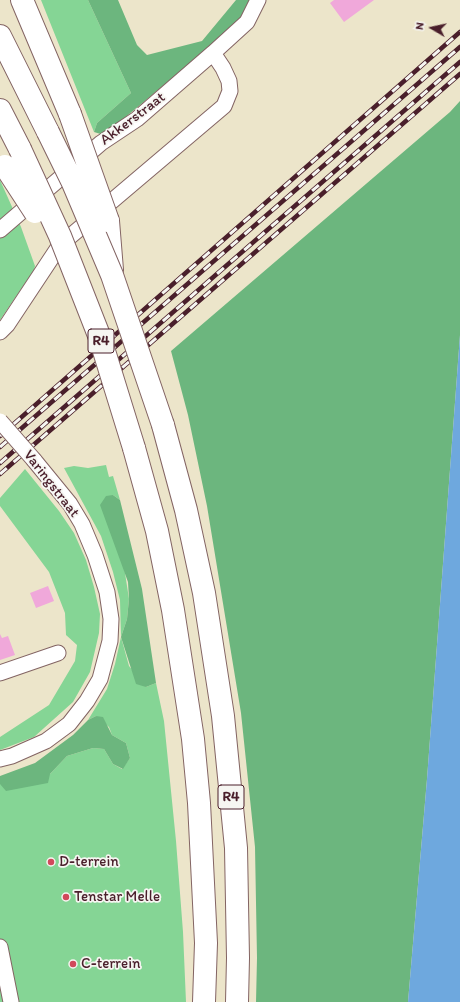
<!DOCTYPE html>
<html>
<head>
<meta charset="utf-8">
<style>
	body { margin:0 }
	#map { position:relative; width:460px; height:1002px; overflow:hidden; background:#ece5ca; font-family:Itim,sans-serif }
	canvas { display:block }
	.north { position:absolute; left:412px; top:8px; width:40px; height:40px; -webkit-text-stroke:3px #f6f6f2; paint-order:stroke; rotate:279deg; font-size:11px; font-weight:700; line-height:16px; text-align:center; color:#4a1f2b }
	.north::after { content:''; display:block; margin:auto; width:14px; height:18px; background:#4a1f2b; clip-path:polygon(50% 0,100% 100%,50% 72%,0 100%) }
</style>
</head>
<body>
<div id="map">
<canvas width="460" height="1002"></canvas>
<div class="north">N</div>
</div>
<script>
const c = document.querySelector('canvas').getContext('2d');
c.lineJoin = 'round';
function fill(path, color) {
  c.fillStyle = color;
  c.fill(path, 'evenodd');
}
function toPath(rows) {
  const path = new Path2D();
  for (const r of rows) {
    path.moveTo(r[0], r[1]);
    for (let i = 2; i < r.length; i += 2) path.lineTo(r[i], r[i + 1]);
  }
  return path;
}
function trace(path, color, width, dash) {
  c.strokeStyle = color;
  c.lineWidth = width;
  c.lineCap = dash ? 'butt' : 'round';
  c.setLineDash(dash || []);
  c.stroke(path);
}
function write(font, color, halo, rows, align = 'center') {
  c.font = font + ' Itim,sans-serif';
  c.lineWidth = 3.5;
  c.setLineDash([]);
  c.textBaseline = 'middle';
  c.strokeStyle = halo;
  c.fillStyle = color;
  for (const [text, x, y, turn = 0] of rows) {
    c.save();
    c.translate(x, y);
    c.rotate((+turn || 0) * Math.PI / 180);
    c.textAlign = isNaN(turn) ? turn : align;
    if (halo) c.strokeText(text, 0, 0);
    c.fillText(text, 0, 0);
    c.restore();
  }
}
fill(toPath([
	[41,0,88,0,131,93,97,123,94,132],
	[0,180,21,227,35,266,34,270,0,320],
	[106,465,109,477,113,476,120,500,113,495,129,599,127,619,121,637,129,666,146,687,156,683,164,721,176,841,183,932,186,1002,0,1002,0,776,0,784,50,774,67,756,93,748,104,749,113,764,122,769,130,758,126,743,112,735,109,727,96,716,88,720,107,689,115,664,121,637,120,600,113,572,101,536,64,468,74,466,88,468],
	[25,469,59,511,74,533,86,560,94,587,100,614,99,633,90,672,73,702,34,737,0,750,0,737,49,705,75,661,77,645,66,635,65,613,49,572,0,506,0,498]
]), '#85d595');
fill(toPath([
	[88,0,118,0,137,45,147,55,202,41,236,0,251,0,241,19,224,35,104,135,94,132,97,123,131,93],
	[460,101,460,335,427,779,408,1002,256,1002,257,958,255,847,241,713,207,506,188,415,171,351,450,112],
	[113,495,120,500,142,589,156,683,146,687,136,684,121,637,127,619,129,599,128,582,100,505,106,496],
	[96,716,103,717,112,735,126,743,130,758,123,769,113,764,104,749,93,748,67,756,50,774,48,783,6,791,0,784,0,776,35,763,73,735,88,720]
]), '#6cb67e');
fill(toPath([
	[460,335,460,1002,408,1002,427,779]
]), '#6ea8de');
fill(toPath([
	[334,0,374,0,344,22,330,3],
	[48,586,54,601,36,608,30,593],
	[0,634,2,638,8,636,15,655,0,660]
]), '#f0a8da');
const minor = toPath([
	[0,230,101,143,137,119,213,53,247,22,258,0],
	[0,332,7,325,60,245,224,106,230,91,229,81,223,68,213,53],
	[0,673,58,653],
	[0,759,12,756,46,741,69,724,87,701,100,679,110,641,111,619,107,592,95,555,82,524,70,504,34,460],
	[0,947,11,1002]
]);
const highway = toPath([
	[22,0,70,114],
	[0,36,48,132],
	[0,110,20,149],
	[108,221,112,270],
	[163,425,186,510,204,593,223,716,236,848,238,958,237,1002],
	[134,448,157,531,173,610,193,739,199,803,206,943,204,1002]
]);
trace(minor, '#836463', 17);
trace(highway, '#836463', 24);
trace(minor, '#fff', 15);
trace(highway, '#fff', 22);
const rail = toPath([
	[0,436,460,32],
	[0,447,460,47],
	[0,463,460,62],
	[0,474,460,74]
]);
trace(rail, '#4a1f2b', 4.5);
trace(rail, '#f6f6f2', 3, [9]);
const minorBridge = toPath([
	[0,421,34,460]
]);
const highwayBridge = toPath([
	[70,114,108,221],
	[48,132,73,183,112,275,163,425],
	[20,149,60,236,100,338,134,448],
	[5,166,35,212]
]);
trace(minorBridge, '#836463', 17, []);
trace(highwayBridge, '#836463', 24, []);
trace(minorBridge, '#fff', 15);
trace(highwayBridge, '#fff', 22);
for (const [x, y, r, color] of [
	[51,862,4,"#d1495b"],
	[66,897,4,"#d1495b"],
	[73,964,4,"#d1495b"]
]) {
  const dot = new Path2D();
  dot.arc(x, y, r, 0, 2 * Math.PI);
  c.fillStyle = color;
  c.fill(dot);
  trace(dot, '#f6f6f2', 1.5);
}
for (const [x, y, w] of [
	[101,341,26],
	[231,797,26]
]) {
  const box = new Path2D();
  box.roundRect(x - w / 2, y - 12, w, 24, 3);
  c.fillStyle = '#f6f6f2';
  c.fill(box);
  trace(box, '#4a1f2b', 1);
}
write('bold 14px', '#4a1f2b', null, [
	["R4",101,341],
	["R4",231,797]
]);
write('15px', '#4a1f2b', '#f6f6f2', [
	["Akkerstraat",133,119,-37],
	["Varingstraat",51,484,52]
]);
write('15px', '#4a1f2b', '#f6f6f2', [
	["D-terrein",59,862],
	["Tenstar Melle",74,897],
	["C-terrein",81,964]
], 'left');
</script>
</body>
</html>
